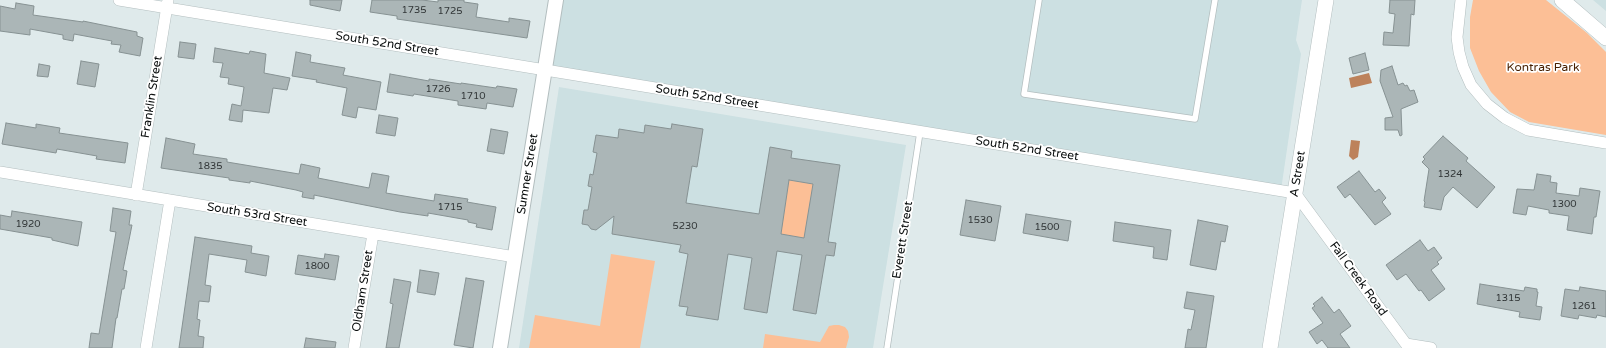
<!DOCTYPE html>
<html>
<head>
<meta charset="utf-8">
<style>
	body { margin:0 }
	canvas { display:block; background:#dfeaeb }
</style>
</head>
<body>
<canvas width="1606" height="348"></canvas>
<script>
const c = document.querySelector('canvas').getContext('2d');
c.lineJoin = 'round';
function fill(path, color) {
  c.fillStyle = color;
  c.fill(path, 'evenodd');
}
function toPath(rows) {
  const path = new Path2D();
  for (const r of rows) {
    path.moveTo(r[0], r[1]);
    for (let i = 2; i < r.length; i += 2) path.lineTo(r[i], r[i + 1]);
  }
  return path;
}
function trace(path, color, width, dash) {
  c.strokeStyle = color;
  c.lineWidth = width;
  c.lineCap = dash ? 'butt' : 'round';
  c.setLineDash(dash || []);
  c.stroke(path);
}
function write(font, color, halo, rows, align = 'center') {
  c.font = font + ' "Varela Round",sans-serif';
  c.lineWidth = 3.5;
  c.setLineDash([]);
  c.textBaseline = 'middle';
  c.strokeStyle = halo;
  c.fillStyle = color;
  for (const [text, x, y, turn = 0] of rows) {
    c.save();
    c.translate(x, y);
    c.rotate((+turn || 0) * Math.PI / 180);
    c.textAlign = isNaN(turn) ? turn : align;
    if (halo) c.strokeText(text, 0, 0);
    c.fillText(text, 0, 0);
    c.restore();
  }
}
fill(toPath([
	[556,0,1302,0,1296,40,1301,54,1281,190,545,70],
	[1593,0,1606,0,1606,11],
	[559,87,906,145,873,348,519,348]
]), '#cce0e2');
fill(toPath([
	[1473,0,1546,0,1587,33,1606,52,1606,135,1529,122,1510,112,1491,92,1479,71,1470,48,1470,17],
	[789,180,813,184,804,238,781,234],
	[611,254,655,261,640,348,529,348,535,315,600,326],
	[834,325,839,325,845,327,848,331,849,337,846,348,763,348,765,334,820,342,829,326]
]), '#fcbf96');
fill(toPath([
	[1369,73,1372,83,1351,88,1349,78],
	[1351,140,1360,141,1358,157,1353,160,1349,156]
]), '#bd825b');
const building = toPath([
	[310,0,342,0,340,11,310,5,310,0],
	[372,0,422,0,438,2,438,0,464,0,464,2,478,4,476,17,509,22,509,18,530,21,527,38,397,19,397,16,370,12,372,0],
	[1390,0,1415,0,1414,15,1411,14,1409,46,1383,45,1384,32,1393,33,1395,14,1389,13,1390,0],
	[16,3,34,6,33,15,83,22,83,21,137,32,137,36,143,38,140,56,119,52,121,45,111,44,112,41,74,34,73,41,63,39,63,35,30,29,30,35,0,31,0,6,15,9,16,3],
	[180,42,196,44,194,59,178,57,180,42],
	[215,48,249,54,250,51,266,54,264,73,290,78,287,90,273,88,269,113,243,110,242,122,229,120,232,104,241,106,244,87,228,84,229,78,220,77,223,63,213,62,215,48],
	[296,52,311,55,310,62,345,68,343,75,381,82,376,110,358,107,356,118,342,115,347,88,316,82,317,80,292,76,296,52],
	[1365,53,1369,70,1353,74,1349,58,1365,53],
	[81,61,99,64,95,87,77,84,81,61],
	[39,64,50,66,48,77,37,76,39,64],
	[1392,66,1398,85,1403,83,1405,86,1407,85,1410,91,1414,90,1418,102,1401,109,1402,135,1400,136,1398,130,1385,130,1385,118,1393,117,1380,81,1381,70,1392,66],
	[390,74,429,81,429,79,461,84,461,83,496,88,497,86,517,89,513,107,487,103,486,109,458,105,458,101,414,94,413,96,387,92,390,74],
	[379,115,398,118,395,136,376,133,379,115],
	[6,123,36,128,36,124,60,128,59,133,128,143,125,163,96,159,97,156,57,149,56,153,2,144,6,123],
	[672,124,703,129,697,167,692,166,686,203,759,214,770,147,792,151,791,158,840,165,828,242,836,243,834,256,826,255,816,314,793,310,802,255,777,251,767,313,744,309,752,258,728,254,718,320,686,315,688,307,679,306,688,254,679,252,681,245,612,234,614,216,596,230,591,229,588,225,582,224,584,210,588,210,592,187,588,186,590,174,593,175,597,153,593,152,596,135,618,138,619,129,644,133,645,125,671,129,672,124],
	[789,180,813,184,804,238,781,234,789,180],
	[491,129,508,132,504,154,487,151,491,129],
	[1443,136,1468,158,1466,161,1495,187,1477,208,1453,187,1444,197,1441,210,1424,207,1425,202,1424,201,1429,169,1422,162,1425,159,1423,157,1443,136],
	[166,138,195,144,193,154,227,159,227,162,299,174,301,164,320,168,318,178,369,188,372,173,389,176,386,193,434,201,435,194,468,199,467,202,496,207,492,230,476,227,477,224,468,222,468,220,428,213,428,216,400,212,314,195,314,199,302,197,303,192,296,190,250,181,250,183,229,180,229,178,161,168,166,138],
	[1359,171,1375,192,1379,189,1386,198,1382,202,1391,214,1375,225,1350,194,1345,198,1337,187,1359,171],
	[1537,174,1551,176,1550,182,1557,183,1556,193,1579,196,1580,188,1600,191,1596,217,1594,217,1592,234,1567,230,1569,216,1549,213,1549,210,1528,206,1526,215,1513,213,1517,189,1534,190,1537,174],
	[966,200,1001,206,995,241,960,235,966,200],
	[113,208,131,211,129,225,132,225,123,270,127,271,124,289,122,289,117,318,116,318,112,348,89,348,91,333,99,334,116,232,110,231,113,208],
	[12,211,82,222,78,246,52,240,52,238,0,229,0,215,11,217,12,211],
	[1026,214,1071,221,1068,241,1023,233,1026,214],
	[1198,220,1228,226,1225,242,1221,241,1216,270,1190,265,1198,220],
	[1115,222,1171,230,1167,260,1153,258,1154,247,1113,241,1115,222],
	[195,237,252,246,251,253,269,256,266,276,245,272,247,260,209,254,205,285,211,286,209,302,199,301,197,319,200,320,198,336,204,337,203,348,179,348,195,237],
	[1420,240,1428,251,1434,247,1442,258,1437,262,1439,264,1431,270,1445,289,1429,301,1421,290,1419,291,1406,274,1397,280,1386,265,1420,240],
	[325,254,339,256,335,280,295,274,298,255,324,259,325,254],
	[420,270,439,273,435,295,417,292,420,270],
	[466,278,484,281,473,348,454,345,466,278],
	[394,279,411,282,399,348,386,348,393,304,390,303,394,279],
	[1480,284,1524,291,1525,287,1537,289,1537,292,1538,292,1536,306,1542,307,1540,320,1519,317,1520,312,1477,304,1480,284],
	[1580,287,1606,291,1606,317,1597,315,1596,318,1579,315,1578,319,1561,316,1565,289,1579,291,1580,287],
	[1187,292,1214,296,1206,348,1185,348,1188,329,1191,330,1195,310,1184,308,1187,292],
	[1322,297,1334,313,1339,309,1351,326,1340,334,1350,348,1328,348,1322,340,1317,344,1309,332,1323,323,1312,308,1315,306,1313,304,1322,297],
	[306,338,336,342,335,348,304,348,306,338]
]);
fill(building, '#abb6b7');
trace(building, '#879293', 1);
const service = toPath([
	[1039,0,1024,94,1195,119,1215,0],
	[887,348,920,132]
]);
const minor = toPath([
	[119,0,1295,193,1406,344,1431,348],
	[1461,0,1457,37,1459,52,1463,67,1471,85,1487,104,1505,118,1528,130,1606,143],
	[0,172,515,257],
	[136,195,168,0],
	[146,348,170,200],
	[354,348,373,234]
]);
const tertiary = toPath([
	[500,348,556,0]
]);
const secondary = toPath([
	[1562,0,1606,38],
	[1270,348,1326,0]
]);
trace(service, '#b3bebf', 7);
trace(minor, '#b3bebf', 12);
trace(tertiary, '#b3bebf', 16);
trace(secondary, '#b3bebf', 16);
trace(service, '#fff', 5.5);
trace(minor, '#fff', 11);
trace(tertiary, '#fff', 14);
trace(secondary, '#fff', 15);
write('10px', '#323738', null, [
	["1735",414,10],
	["1725",450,11],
	["1726",438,89],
	["1710",473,96],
	["1835",210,166],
	["1324",1450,174],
	["1300",1564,204],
	["1715",450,207],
	["1530",980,220],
	["1920",28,224],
	["5230",685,226],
	["1500",1047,227],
	["1800",317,266],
	["1315",1508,298],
	["1261",1584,306]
]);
write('12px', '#090d0d', '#fff', [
	["South 52nd Street",387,44,9],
	["Franklin Street",152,97,-81],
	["South 52nd Street",707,97,9],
	["South 52nd Street",1027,149,9],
	["Sumner Street",528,174,-81],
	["A Street",1298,174,-81],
	["South 53rd Street",257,215,9],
	["Everett Street",903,240,-81],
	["Fall Creek Road",1358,279,54],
	["Oldham Street",363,291,-81]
]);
write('12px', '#461f00', '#fff', [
	["Kontras Park",1543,68]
]);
</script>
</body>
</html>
